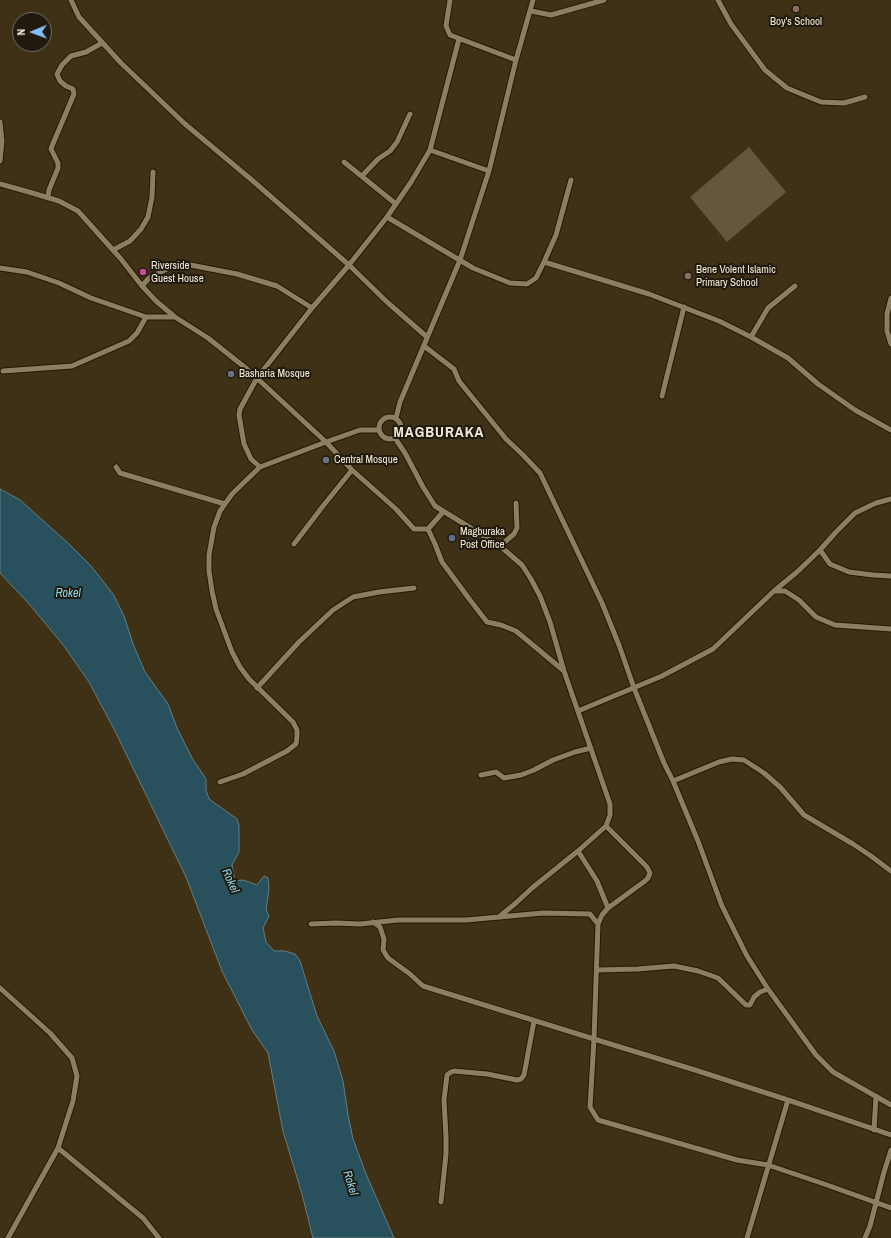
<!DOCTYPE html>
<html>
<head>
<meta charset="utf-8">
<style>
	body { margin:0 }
	#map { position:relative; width:891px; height:1238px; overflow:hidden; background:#3e3116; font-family:"Archivo Narrow",sans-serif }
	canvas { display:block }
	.north { position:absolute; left:12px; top:12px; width:40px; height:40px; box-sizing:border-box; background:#201a0e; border:1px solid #746d5f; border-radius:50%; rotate:269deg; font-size:11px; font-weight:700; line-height:16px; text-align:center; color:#f1e9d9 }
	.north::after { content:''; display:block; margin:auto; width:14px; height:18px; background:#85bbfb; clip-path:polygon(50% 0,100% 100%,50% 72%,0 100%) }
</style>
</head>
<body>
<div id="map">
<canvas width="891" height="1238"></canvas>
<div class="north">N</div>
</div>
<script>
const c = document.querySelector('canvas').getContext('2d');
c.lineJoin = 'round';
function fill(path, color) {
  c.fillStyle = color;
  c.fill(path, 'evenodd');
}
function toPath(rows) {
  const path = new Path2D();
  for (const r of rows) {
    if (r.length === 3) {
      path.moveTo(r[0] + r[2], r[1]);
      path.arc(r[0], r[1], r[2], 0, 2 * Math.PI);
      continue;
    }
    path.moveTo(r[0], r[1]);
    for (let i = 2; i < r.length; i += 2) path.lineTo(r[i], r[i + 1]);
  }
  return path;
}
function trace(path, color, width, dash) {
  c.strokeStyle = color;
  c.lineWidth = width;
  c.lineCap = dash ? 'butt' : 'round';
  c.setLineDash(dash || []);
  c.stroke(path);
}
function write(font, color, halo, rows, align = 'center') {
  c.font = font + ' "Archivo Narrow",sans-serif';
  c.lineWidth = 4;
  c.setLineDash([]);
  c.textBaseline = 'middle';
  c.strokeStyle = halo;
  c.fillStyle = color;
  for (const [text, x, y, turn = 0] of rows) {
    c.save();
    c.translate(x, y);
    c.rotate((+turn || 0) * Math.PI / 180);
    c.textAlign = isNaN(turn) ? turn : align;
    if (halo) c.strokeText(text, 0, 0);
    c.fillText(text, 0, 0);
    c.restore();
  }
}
fill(toPath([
	[749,147,786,192,727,242,690,197]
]), '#63573d');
const water = toPath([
	[0,489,20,500,69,544,91,566,113,594,124,616,133,644,145,672,168,704,177,728,192,758,206,779,206,790,209,799,237,819,239,826,239,852,232,865,235,881,243,880,257,885,264,876,268,878,269,889,266,909,269,916,263,928,266,942,274,951,285,951,295,954,300,961,317,1016,334,1051,343,1081,348,1115,353,1139,366,1174,394,1238,313,1238,302,1194,283,1131,268,1053,252,1030,222,971,186,877,115,731,89,682,64,646,30,605,0,573,0,489]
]);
fill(water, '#28515d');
trace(water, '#647f82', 1);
const minor = toPath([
	[71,0,79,17,121,63,185,124,253,181,349,265,387,302,427,337],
	[450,0,446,26,450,35,516,60],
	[718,0,731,24,765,70,787,88,821,102,844,103,865,97],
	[531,11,551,15,604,0],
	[0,122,2,141,0,161],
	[430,150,489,171],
	[344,162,396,204],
	[362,176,378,159,390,151,397,142,410,114],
	[0,184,29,192,59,201,78,211,121,259,142,286,156,301,175,317,208,338,247,369,326,442,360,430,379,430],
	[48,197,49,190,58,168,58,163,51,149,52,146,74,94,73,89,66,86,60,81,57,74,62,65,71,56,86,52,102,43],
	[387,217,473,268,510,283,527,284,536,278,544,262,556,235,571,180],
	[113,250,130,241,141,229,148,217,152,197,153,172],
	[544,262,649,294,719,321,751,337,788,358,818,384,855,410,891,430],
	[0,268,27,272,59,283,91,298,146,317,175,317],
	[142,286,149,278,171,267,185,264,237,274,277,286,312,308],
	[891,298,887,314,887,331,891,344],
	[751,337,768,308,795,286],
	[424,346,454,369,459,381,506,439,522,454,540,473,602,603,619,645,634,688,664,763,673,781,698,841,722,906,747,956,768,989,816,1055,833,1072,891,1105],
	[3,371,72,366,129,341,137,333,146,317],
	[662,396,684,307],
	[390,428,11],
	[396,418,400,402,460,260,489,171,516,60,533,0],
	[395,438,405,453,423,487,435,506,500,546,522,565,531,579,540,596,550,622,564,671,610,804,610,815,606,826,578,851,597,881,608,908],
	[116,467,120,473,225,504],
	[260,467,251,459,244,444,239,415,240,409,257,378,312,308,349,265,387,217,411,182,430,150,459,39],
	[443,512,428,529,435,544,442,562,470,600,487,622,501,625,516,631,564,671],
	[294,544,323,506,352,470],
	[500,546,514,534,517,528,516,503],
	[820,550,830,564,849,572,873,575,891,576],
	[774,591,785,591,799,600,816,617,835,625,891,629],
	[257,688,299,642,333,610,353,597,379,592,414,588],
	[578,711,662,676,713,649,774,591,797,572,820,550,836,532,855,513,876,503,891,499],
	[481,775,496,772,504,778,521,775,534,770,553,760,575,752,591,748],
	[673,781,719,762,732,759,744,760,764,773,780,787,804,815,853,844,871,856,891,871],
	[220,782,243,774,287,751,296,744,297,737,297,730,293,722,249,679,240,667,232,652,216,609,212,591,209,571,209,555,214,527,220,511,232,494,260,467,326,442,352,470,396,509,414,529,428,529],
	[606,826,647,867,650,873,648,878,645,881,608,908,602,915,598,924,594,1039,695,1070,788,1100,891,1135],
	[499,917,517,902,532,888,578,851],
	[373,922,380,927,384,939,383,950,388,958,410,974,423,986,594,1039,590,1107,598,1120,737,1160,768,1165,827,1185,891,1208],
	[311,924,336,923,360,924,398,920,466,920,543,913,590,914,598,924],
	[597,970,638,969,674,966,698,971,718,978,746,1005,750,1005,754,997,760,992,768,989],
	[0,988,50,1033,72,1058,77,1076,73,1101,58,1148,8,1238],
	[874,1130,876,1096],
	[58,1148,143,1218,159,1238],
	[441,1202,446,1154,446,1137,444,1100,447,1075,451,1072,454,1071,487,1074,517,1080,521,1079,524,1075,534,1021],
	[747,1238,788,1100],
	[865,1238,870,1226,884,1172,891,1150]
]);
trace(minor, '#251900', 7);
trace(minor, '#8c7e60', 5);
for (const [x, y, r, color] of [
	[796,9,4,"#8d6e63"],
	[143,272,4,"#d1479c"],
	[688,276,4,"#8d6e63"],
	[231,374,4,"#6b7280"],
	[326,460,4,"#6b7280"],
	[452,538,4,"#5c6f8a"]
]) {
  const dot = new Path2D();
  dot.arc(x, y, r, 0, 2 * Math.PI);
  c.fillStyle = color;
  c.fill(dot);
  trace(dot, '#201a0e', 1.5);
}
write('11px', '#f1e9d9', '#201a0e', [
	["Boy's School",796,22,"center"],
	["Riverside",151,266],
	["Guest House",151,279],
	["Bene Volent Islamic",696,270],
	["Primary School",696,283],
	["Basharia Mosque",239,374],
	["Central Mosque",334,460],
	["Magburaka",460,532],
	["Post Office",460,545]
], 'left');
write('italic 12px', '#8ad4eb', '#201a0e', [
	["Rokel",68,594],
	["Rokel",230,881,66],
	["Rokel",350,1183,73]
]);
c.letterSpacing = '1px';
write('bold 15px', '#f1e9d9', '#201a0e', [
	["MAGBURAKA",439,433]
]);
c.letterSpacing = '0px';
</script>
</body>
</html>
